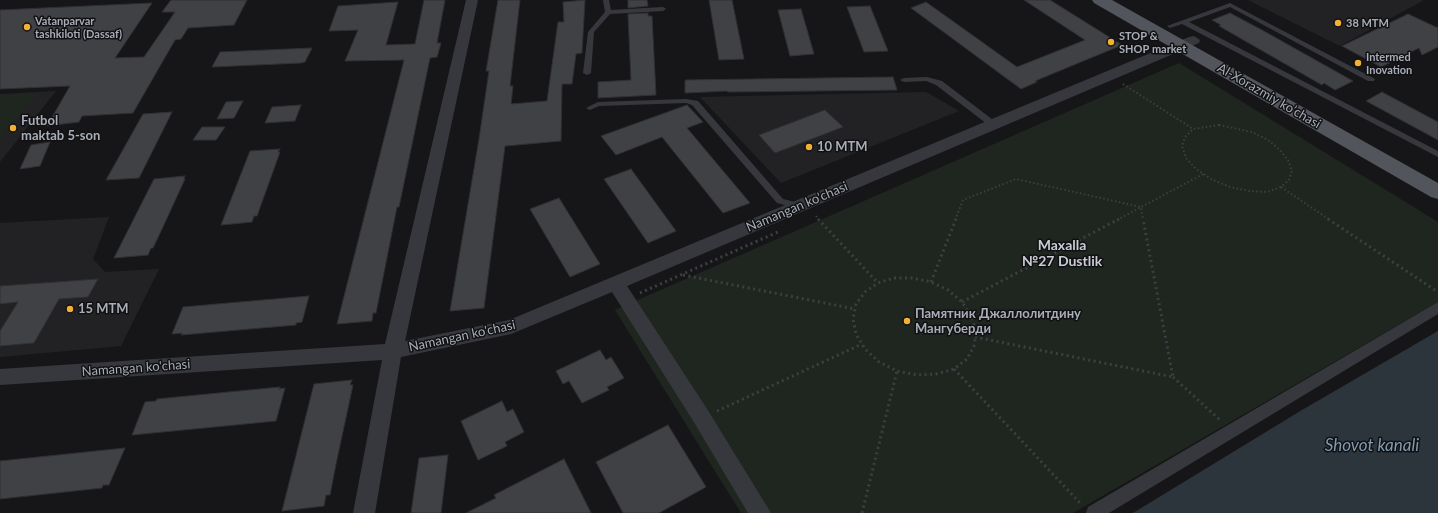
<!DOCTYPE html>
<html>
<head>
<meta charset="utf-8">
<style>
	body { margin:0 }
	canvas { display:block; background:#161618 }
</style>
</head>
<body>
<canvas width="1438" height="513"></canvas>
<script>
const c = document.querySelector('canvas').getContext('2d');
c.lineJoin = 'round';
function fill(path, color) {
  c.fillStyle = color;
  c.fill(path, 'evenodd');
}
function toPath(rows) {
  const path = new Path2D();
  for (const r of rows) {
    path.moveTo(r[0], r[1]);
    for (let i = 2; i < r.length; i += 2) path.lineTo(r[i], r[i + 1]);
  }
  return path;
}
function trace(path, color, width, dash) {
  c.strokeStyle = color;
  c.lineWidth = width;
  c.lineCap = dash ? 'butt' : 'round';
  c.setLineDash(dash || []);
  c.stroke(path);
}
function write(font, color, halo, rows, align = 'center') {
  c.font = font + ' Lato,sans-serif';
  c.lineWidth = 3;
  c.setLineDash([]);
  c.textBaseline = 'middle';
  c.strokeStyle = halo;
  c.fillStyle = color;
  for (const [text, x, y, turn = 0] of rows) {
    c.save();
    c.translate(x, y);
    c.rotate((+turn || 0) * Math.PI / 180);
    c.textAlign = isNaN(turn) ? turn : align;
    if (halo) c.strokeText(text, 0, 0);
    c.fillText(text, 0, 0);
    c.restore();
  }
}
fill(toPath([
	[1248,0,1424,0,1340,46],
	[56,91,0,162,0,94],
	[926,92,959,111,781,183,700,97],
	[109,217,93,259,105,272,159,269,121,346,0,357,0,223]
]), '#222225');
fill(toPath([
	[1179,63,1438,222,1438,302,1073,513,741,513,615,310],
	[38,93,0,139,0,95]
]), '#1e261f');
fill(toPath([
	[1438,331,1438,513,1133,513,1302,410]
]), '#2c353c');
const building = toPath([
	[171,0,247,0,234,25,188,28,181,39,175,40,133,113,82,116,79,122,47,126,70,86,0,89,0,10,152,3,115,58,144,57,175,12,162,12,171,0],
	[424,0,445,0,437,43,441,43,437,57,430,58,399,207,397,207,376,313,373,313,372,321,337,324,404,60,345,61,358,30,329,31,338,6,398,2,386,45,415,44,424,0],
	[498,0,520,0,510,86,513,86,511,104,547,101,558,22,564,22,563,2,585,0,582,53,576,54,572,84,562,84,561,141,505,146,484,308,450,311,479,139,489,71,486,71,498,0],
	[628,0,647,0,648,6,628,8,628,0],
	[709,0,732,0,744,59,719,60,709,0],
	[1024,0,1050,0,1122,45,1035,81,1037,82,1021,89,911,8,926,2,1017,67,1085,40,1024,0],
	[870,6,888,51,864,52,847,7,870,6],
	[801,9,814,54,790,56,778,10,801,9],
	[648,13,648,16,652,16,656,95,598,98,598,82,631,80,628,14,648,13],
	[1230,13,1262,30,1353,81,1335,90,1324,83,1322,85,1219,26,1221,25,1212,20,1230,13],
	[1408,14,1438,28,1438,47,1422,55,1419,48,1381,67,1342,46,1408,14],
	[312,48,305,62,301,63,212,67,220,52,312,48],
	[893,77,897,90,728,92,727,91,685,93,685,80,893,77],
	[1382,92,1438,122,1438,140,1366,101,1382,92],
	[243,101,234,118,217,119,226,102,243,101],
	[301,105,295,121,265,123,272,107,301,105],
	[687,105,703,122,687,128,750,203,723,213,662,137,616,155,601,136,687,105],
	[825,110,843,127,775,153,759,135,825,110],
	[172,112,139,178,106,180,143,114,172,112],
	[202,127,225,127,216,140,193,140,202,127],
	[50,142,40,166,20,169,31,145,50,142],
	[280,149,278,152,280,152,257,216,254,216,252,222,221,225,250,151,280,149],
	[631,169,676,231,648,243,604,179,631,169],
	[185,176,184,179,185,179,162,229,153,248,151,248,148,255,114,258,154,179,185,176],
	[559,198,600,264,570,277,530,209,559,198],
	[98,279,88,297,59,299,34,343,0,346,0,331,18,302,0,304,0,286,98,279],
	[309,296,302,322,296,323,296,325,181,335,182,333,172,334,183,307,309,296],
	[600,350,606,360,611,357,624,378,607,387,609,390,582,403,569,381,563,384,556,371,600,350],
	[352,380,350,385,353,385,336,464,330,495,326,495,324,506,282,511,314,384,352,380],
	[280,387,279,389,285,388,276,421,132,435,145,402,156,401,157,399,280,387],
	[502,401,507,412,513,409,524,432,505,442,507,446,478,460,461,421,502,401],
	[668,425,706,487,659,513,623,513,596,462,668,425],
	[125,448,109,485,103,485,102,488,0,499,0,461,125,448],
	[448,455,441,513,411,513,419,458,448,455],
	[564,459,591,513,466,513,496,498,494,495,564,459]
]);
fill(building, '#404145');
trace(building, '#303034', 1);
trace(toPath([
	[1123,84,1193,129],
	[1219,125,1252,132,1268,140,1280,150,1288,160,1292,171,1289,180,1281,187,1267,192,1249,191,1230,187,1211,179,1196,169,1186,158,1182,146,1185,137,1193,129,1219,125],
	[1281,187,1330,220],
	[816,216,819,220],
	[955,220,963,200,1016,179,1141,207,1143,220],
	[1117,220,1203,174]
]), '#3d3f44', 2, [1.5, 2.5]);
trace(toPath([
	[818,219,878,283],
	[1328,219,1438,292],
	[683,275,855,309],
	[894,278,912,278,931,282,948,290,962,302,971,316,976,331,974,346,967,359,954,369,936,374,917,375,897,371,879,362,865,349,856,334,853,319,856,304,865,292,878,283,894,278],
	[931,282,956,219],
	[640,293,780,231],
	[962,302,1119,219],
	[975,337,1173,377,1143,219],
	[954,369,1081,504],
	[1173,377,1221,421],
	[717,411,862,344],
	[862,513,897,371]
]), '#3d3f44', 3, [2, 3.5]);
fill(toPath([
	[603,0,609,0,611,10,663,7,666,9,663,11,610,14,594,32,591,73,587,75,583,73,588,32,605,12,603,0],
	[1230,3,1375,79,1374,81,1368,81,1230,7,1189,22,1438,151,1438,157,1182,24,1170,28,1167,26,1230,3],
	[927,77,942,81,997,123,998,125,997,127,991,127,936,85,926,81,904,82,900,80,904,78,927,77],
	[686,99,698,101,783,199,803,204,804,206,803,208,800,209,777,203,692,105,686,103,599,106,590,110,586,108,598,102,686,99]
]), '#37383d');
fill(toPath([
	[1438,302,1438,314,1109,513,1086,513,1088,507,1438,302]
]), '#37383d');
fill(toPath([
	[466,0,478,0,405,341,509,320,1189,37,1194,36,1200,40,1199,43,627,286,709,412,771,513,748,513,695,424,612,292,511,334,401,357,375,513,353,513,382,360,0,385,0,369,385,344,466,0]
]), '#37383d');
fill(toPath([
	[1092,0,1112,0,1438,183,1438,199,1431,197,1094,3,1092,0]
]), '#53555c');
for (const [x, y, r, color] of [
	[1338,23,4,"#f2b134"],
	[27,27,4,"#f2b134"],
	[1111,42,4,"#f2b134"],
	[1358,63,4,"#f2b134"],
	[13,128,4,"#f2b134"],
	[809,147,4,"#f2b134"],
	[70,309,4,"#f2b134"],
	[907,321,4,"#f2b134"]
]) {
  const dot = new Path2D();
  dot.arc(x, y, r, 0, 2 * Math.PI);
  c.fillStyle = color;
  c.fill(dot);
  trace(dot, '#111113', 1.5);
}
write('bold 11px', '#a8adb8', '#111113', [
	["Vatanparvar",35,21],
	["tashkiloti (Dassaf)",35,34],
	["38 MTM",1346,23],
	["STOP &",1119,36],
	["SHOP market",1119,49],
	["Intermed",1366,57],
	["Inovation",1366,70]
], 'left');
write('13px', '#a8adb8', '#111113', [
	["Al-Xorazmiy ko’chasi",1269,96,30],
	["Namangan ko'chasi",797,207,-23],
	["Namangan ko'chasi",462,336,-12],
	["Namangan ko'chasi",136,368,-4]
]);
write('bold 13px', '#a8adb8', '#111113', [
	["Futbol",21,121],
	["maktab 5-son",21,136],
	["10 MTM",817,147],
	["15 MTM",78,309],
	["Памятник Джаллолитдину",915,314],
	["Мангуберди",915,329]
], 'left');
write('bold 14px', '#c9ccd4', '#111113', [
	["Maxalla",1062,245],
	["№27 Dustlik",1062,261]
]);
write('italic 17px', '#7f9bb3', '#111113', [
	["Shovot kanali",1372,446]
]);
</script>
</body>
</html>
